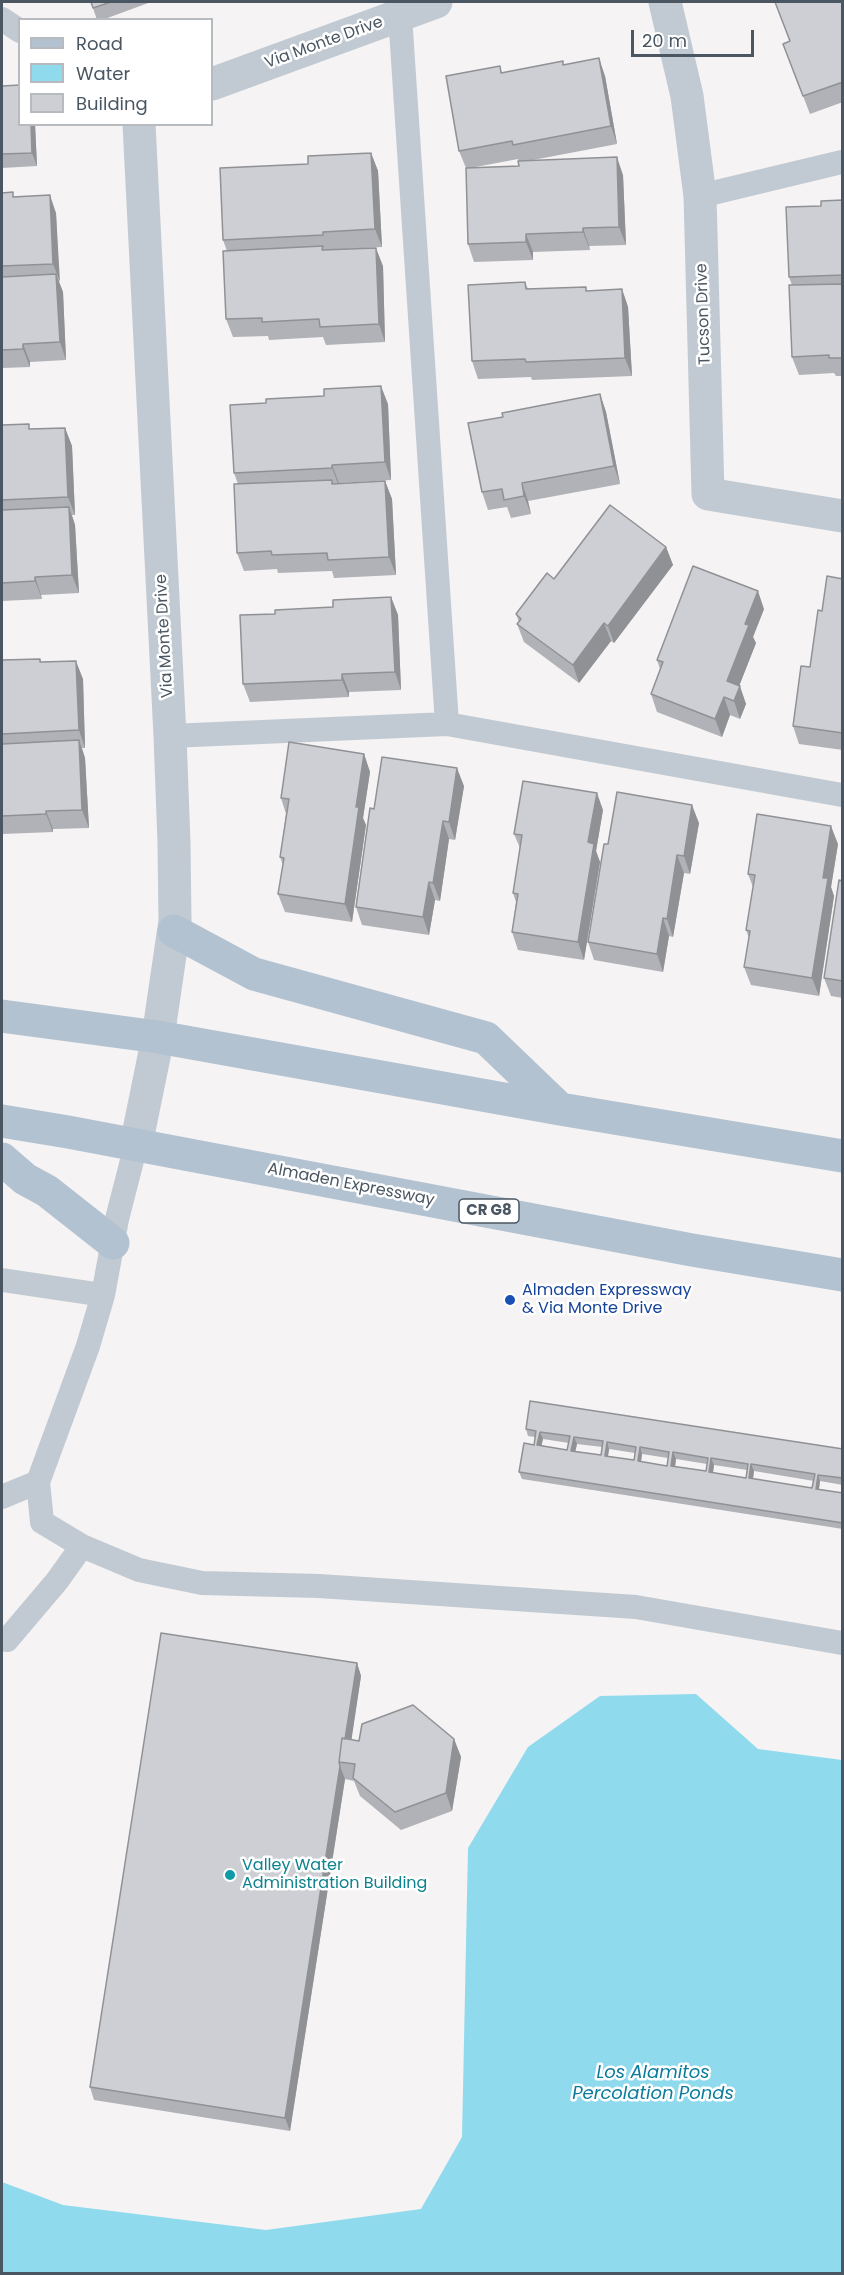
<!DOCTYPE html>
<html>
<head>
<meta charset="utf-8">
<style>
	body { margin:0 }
	#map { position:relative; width:844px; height:2275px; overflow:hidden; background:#f5f3f3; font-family:Poppins,sans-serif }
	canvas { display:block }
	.frame { position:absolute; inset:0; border:3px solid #4a5661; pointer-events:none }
	.legend { position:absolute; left:18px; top:18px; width:195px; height:108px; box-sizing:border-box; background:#fff; border:2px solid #b7bbc0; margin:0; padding:8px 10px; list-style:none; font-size:18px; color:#4a5661 }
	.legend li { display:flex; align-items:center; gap:12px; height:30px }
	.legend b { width:30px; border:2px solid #b7bbc0 }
	.scale { position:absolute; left:631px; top:30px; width:123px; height:27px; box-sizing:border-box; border:3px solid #4a5661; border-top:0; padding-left:8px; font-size:18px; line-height:21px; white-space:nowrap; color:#4a5661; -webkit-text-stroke:4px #fff; paint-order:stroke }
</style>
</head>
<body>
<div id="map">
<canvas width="844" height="2275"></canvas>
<div class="frame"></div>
<ul class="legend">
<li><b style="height:8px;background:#b3c2d1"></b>Road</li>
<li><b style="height:16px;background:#90daee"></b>Water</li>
<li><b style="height:16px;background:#cdcfd5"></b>Building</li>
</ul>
<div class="scale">20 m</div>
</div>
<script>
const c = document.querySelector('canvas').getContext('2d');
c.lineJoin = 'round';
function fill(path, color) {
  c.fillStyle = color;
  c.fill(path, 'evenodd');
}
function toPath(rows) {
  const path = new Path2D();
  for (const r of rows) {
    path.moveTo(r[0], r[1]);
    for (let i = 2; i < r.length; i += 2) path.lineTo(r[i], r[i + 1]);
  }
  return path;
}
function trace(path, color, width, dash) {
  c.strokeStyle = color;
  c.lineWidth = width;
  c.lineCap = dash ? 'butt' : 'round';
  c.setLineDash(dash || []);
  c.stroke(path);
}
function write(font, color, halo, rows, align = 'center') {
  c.font = font + ' Poppins,sans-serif';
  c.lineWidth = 5;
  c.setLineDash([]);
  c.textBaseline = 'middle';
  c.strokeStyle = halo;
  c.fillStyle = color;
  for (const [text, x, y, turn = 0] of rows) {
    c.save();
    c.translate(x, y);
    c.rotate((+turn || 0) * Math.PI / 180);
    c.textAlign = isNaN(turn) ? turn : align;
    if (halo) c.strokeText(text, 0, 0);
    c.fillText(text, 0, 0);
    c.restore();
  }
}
fill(toPath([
	[696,1694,758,1749,842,1760,842,2273,2,2273,2,2182,63,2205,266,2230,421,2209,462,2137,468,1848,528,1747,600,1696]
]), '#90daee');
trace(toPath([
	[400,15,447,724],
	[2,19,20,31],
	[700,196,842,162],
	[170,736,447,724,842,795],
	[136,1145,117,1219,103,1295,88,1346,38,1482,42,1522,82,1546,139,1570,202,1583,319,1586,636,1607,842,1643],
	[2,1280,103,1295],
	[2,1497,38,1482],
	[2,1639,7,1640,57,1581,82,1546]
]), '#c1cad2', 24);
trace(toPath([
	[665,2,687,96,700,196,708,494,842,516],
	[212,84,436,2],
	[136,1145,158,1037,175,921,174,843,170,736,139,124]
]), '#c1cad2', 33);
trace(toPath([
	[174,931,254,974,486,1038,560,1109],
	[2,1016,158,1037,560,1109,842,1156],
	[2,1121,68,1132,692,1250,842,1275],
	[2,1159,25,1179,47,1191,113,1243]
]), '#b3c2d1', 33);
fill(toPath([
	[91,2,151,2,102,20,97,20],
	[843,2,843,102,810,114,783,44,790,41],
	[564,65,605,76,617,144,533,160,623,175,626,245,589,246,590,250,533,252,533,260,474,262,468,244,466,168,459,151,500,66,502,73],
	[518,159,519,166,470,168],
	[2,86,20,124,35,124,37,166,2,168],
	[371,153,378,171,382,247,329,250,383,266,385,342,326,345,323,337,269,340,268,336,233,337,226,319,227,251,223,240,308,164],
	[2,193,15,197,56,213,59,282,63,292,66,360,30,362,30,367,2,368],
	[843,200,843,376,836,376,834,373,799,375,792,357,792,285,789,277,821,206],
	[525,282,528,289,587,291,622,289,628,307,632,376,532,380,531,377,478,379,472,361],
	[600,394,606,412,620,484,528,501,531,514,511,518,507,507,488,510,482,492,503,417],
	[388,404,391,480,339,483,339,484,385,481,392,499,396,575,334,578,332,571,278,573,277,569,244,571,237,553,238,484,234,473],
	[2,425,30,429,65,428,72,446,75,515,72,515,75,525,79,593,41,595,42,599,2,601],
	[666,547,673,565,614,643,611,641,579,683,524,642,517,624,519,622,516,614,554,579],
	[843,579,843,750,799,744,793,726,810,667,822,611],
	[391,597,398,615,401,690,349,692,349,697,250,702,243,684,275,614,333,607],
	[764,609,753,637,756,643,739,686,746,704,740,719,730,715,722,737,657,712,651,694,660,669,657,660],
	[40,659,41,662,83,679,85,748,82,748,85,758,89,828,53,829,53,832,2,834,2,660],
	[364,754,370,772,363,818,366,825,352,922,285,912,278,894,283,865,280,857,286,814,281,798],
	[464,786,455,840,449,839,440,901,435,900,429,935,362,925,356,907,374,809],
	[603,810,596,851,600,862,584,960,518,950,512,932,516,902,513,893,520,848,514,834],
	[699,823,690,874,684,873,673,937,669,936,663,972,594,960,588,942,608,844],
	[838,844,831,887,834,896,819,996,751,985,744,967,749,938,746,930,753,887,748,874],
	[843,878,843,998,831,996,824,978],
	[526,1429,843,1449,843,1485,820,1481,819,1489,843,1493,843,1529,522,1479,519,1472,534,1445,535,1437,528,1436],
	[543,1439,569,1443,567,1450,541,1446],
	[577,1444,602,1447,601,1455,575,1451],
	[609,1449,635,1453,634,1460,608,1456],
	[642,1454,668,1458,667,1466,641,1462],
	[676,1459,707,1464,706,1471,675,1467],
	[714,1465,747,1470,746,1478,713,1473],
	[754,1471,814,1481,812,1488,753,1479],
	[357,1663,361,1676,351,1740,359,1741,454,1739,461,1757,452,1811,401,1830,360,1796,354,1781,345,1779,290,2131,94,2100,90,2087]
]), '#b0b2b7');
fill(toPath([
	[599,58,605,76,617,144,611,126],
	[31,124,35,124,37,166,32,153],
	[371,153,378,171,382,247,375,229],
	[617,157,623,175,626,245,619,227],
	[50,195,56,213,60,282,53,264],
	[583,228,589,246,590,250,583,232],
	[526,234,533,252,533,260,526,242],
	[376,248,383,266,385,342,379,324],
	[56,274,63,292,66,360,60,342],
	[622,289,628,307,632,376,625,358],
	[23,344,30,362,30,367,23,349],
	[381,386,388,404,391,480,385,462],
	[600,394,606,412,620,484,614,466],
	[65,428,72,446,75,515,68,497],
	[332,465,339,483,339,486,332,468],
	[385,481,392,499,396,575,389,557],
	[522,483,528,501,531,514,524,496],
	[69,507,75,525,79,593,72,575],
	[666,547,673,565,614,643,608,626],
	[35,577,41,595,42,599,35,581],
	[758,591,764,609,753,637,756,643,734,699,727,681,745,624],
	[391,597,398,615,401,690,395,672],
	[604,623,611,641,579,683,573,665],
	[76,661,83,679,85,748,79,730],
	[342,674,349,692,349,697,342,680],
	[740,686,746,704,740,719,734,701],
	[724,697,730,715,722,737,715,719],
	[79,740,85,758,89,828,82,810],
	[364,754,370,772,363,818,366,825,352,922,345,904,356,807],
	[457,768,464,786,455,840,449,822],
	[597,793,603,810,596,851,600,862,584,960,578,942,588,842],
	[692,805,699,823,690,874,684,856],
	[46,811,53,829,53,832,46,814],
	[443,821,449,839,440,901,433,883],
	[831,826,838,844,831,887,834,896,819,996,812,978,823,878],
	[677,855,684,873,673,937,667,919],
	[429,882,435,900,429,935,423,917],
	[663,918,669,936,663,972,657,954],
	[540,1432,543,1439,540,1452,537,1445],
	[574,1437,577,1444,574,1458,571,1451],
	[607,1442,609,1449,607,1463,605,1456],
	[640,1447,642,1454,640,1468,638,1461],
	[673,1452,676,1459,674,1473,671,1466],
	[711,1458,714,1465,712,1479,709,1472],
	[751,1464,754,1471,752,1485,749,1478],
	[818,1475,820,1481,818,1495,816,1489],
	[357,1663,361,1676,348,1763,341,1762],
	[454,1739,461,1757,452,1811,446,1793],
	[340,1766,345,1779,290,2131,285,2118]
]), '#909195');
const building = toPath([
	[91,2,111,2,93,8,91,2],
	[775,2,843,2,843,82,803,96,783,44,790,41,775,2],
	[599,58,611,126,513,145,512,141,459,151,446,76,500,66,501,73,563,61,563,65,599,58],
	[20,85,20,124,31,124,32,153,2,154,2,86,20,85],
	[371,153,375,229,323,232,323,235,223,240,220,168,308,164,308,156,371,153],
	[617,157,619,227,583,228,583,232,526,234,526,242,468,244,466,168,519,166,518,161,617,157],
	[13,192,13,197,50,195,53,264,2,266,2,193,13,192],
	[843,200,843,275,789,277,786,207,821,206,821,201,843,200],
	[323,246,322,250,376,248,379,324,320,327,319,319,262,322,262,318,226,319,223,251,323,246],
	[56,274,60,342,23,344,23,349,2,350,2,277,56,274],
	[525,282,526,289,586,287,586,291,622,289,625,358,526,362,525,359,472,361,468,285,525,282],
	[843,284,843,358,829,358,829,355,792,357,789,285,843,284],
	[381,386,385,462,332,465,332,468,234,473,230,405,266,403,266,399,324,396,324,389,381,386],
	[600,394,614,466,522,483,524,496,504,500,502,489,482,492,468,423,503,417,502,413,600,394],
	[29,424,29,429,65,428,68,497,2,500,2,425,29,424],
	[332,480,332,484,385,481,389,557,328,560,327,553,272,555,271,551,237,553,234,484,332,480],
	[610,505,666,547,608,626,604,623,573,665,517,624,521,619,516,614,547,573,554,579,610,505],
	[69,507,72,575,35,577,35,581,2,583,2,510,69,507],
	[693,566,758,591,745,624,749,625,727,681,740,686,734,701,724,697,715,719,651,694,663,662,657,660,693,566],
	[827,576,843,579,843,733,793,726,801,666,810,667,818,610,822,611,827,576],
	[391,597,395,672,342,674,342,680,243,684,240,615,275,614,275,610,333,607,333,600,391,597],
	[40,659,40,662,76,661,79,730,2,734,2,660,40,659],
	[79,740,82,810,46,811,46,814,2,816,2,744,79,740],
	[289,742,364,754,356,807,359,807,345,904,278,894,284,858,280,857,289,799,281,798,289,742],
	[382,757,457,768,449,822,443,821,433,883,429,882,423,917,356,907,370,808,374,809,382,757],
	[523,781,597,793,588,842,594,844,578,942,512,932,518,894,513,893,522,835,514,834,523,781],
	[617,792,692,805,684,856,677,855,667,919,663,918,657,954,588,942,604,844,608,844,617,792],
	[757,814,831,826,823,878,828,878,812,978,744,967,750,931,746,930,755,875,748,874,757,814],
	[843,878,843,981,824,978,839,880,842,881,843,878],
	[530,1401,843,1449,843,1478,818,1475,816,1489,843,1493,843,1523,519,1472,524,1443,534,1445,536,1431,526,1429,530,1401],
	[540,1432,570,1436,567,1450,537,1445,540,1432],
	[574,1437,603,1441,601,1455,571,1451,574,1437],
	[607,1442,636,1447,634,1460,605,1456,607,1442],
	[640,1447,669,1452,667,1466,638,1461,640,1447],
	[673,1452,708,1458,706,1471,671,1466,673,1452],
	[711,1458,748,1464,746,1478,709,1472,711,1458],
	[751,1464,815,1474,812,1488,749,1478,751,1464],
	[161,1633,357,1663,345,1739,342,1738,339,1762,340,1766,285,2118,90,2087,161,1633],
	[413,1705,454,1739,446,1793,395,1812,353,1778,355,1764,339,1762,342,1738,359,1741,362,1724,413,1705]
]);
fill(building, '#cdcfd5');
trace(building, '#909195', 1.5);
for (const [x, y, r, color] of [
	[510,1300,6,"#1a4fb4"],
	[230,1875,6,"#0f9aa8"]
]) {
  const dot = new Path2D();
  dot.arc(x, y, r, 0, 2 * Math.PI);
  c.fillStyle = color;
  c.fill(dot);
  trace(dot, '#fff', 2);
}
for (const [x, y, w] of [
	[489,1211,60]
]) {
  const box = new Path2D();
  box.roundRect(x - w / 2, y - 12, w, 24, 4.5);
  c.fillStyle = '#fff';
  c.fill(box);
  trace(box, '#4a5661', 1.5);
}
write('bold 15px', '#4a5661', null, [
	["CR G8",489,1211]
]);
write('16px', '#4a5661', '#fff', [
	["Via Monte Drive",324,43,-20],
	["Tucson Drive",704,314,-92],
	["Via Monte Drive",165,636,-93],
	["Almaden Expressway",351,1185,11]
]);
write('16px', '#164399', '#fff', [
	["Almaden Expressway",522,1291],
	["& Via Monte Drive",522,1309]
], 'left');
write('16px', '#0d838f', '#fff', [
	["Valley Water",242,1866],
	["Administration Building",242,1884]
], 'left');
write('italic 18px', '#0c7c9b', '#fff', [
	["Los Alamitos",653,2073],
	["Percolation Ponds",653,2094]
]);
</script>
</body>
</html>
